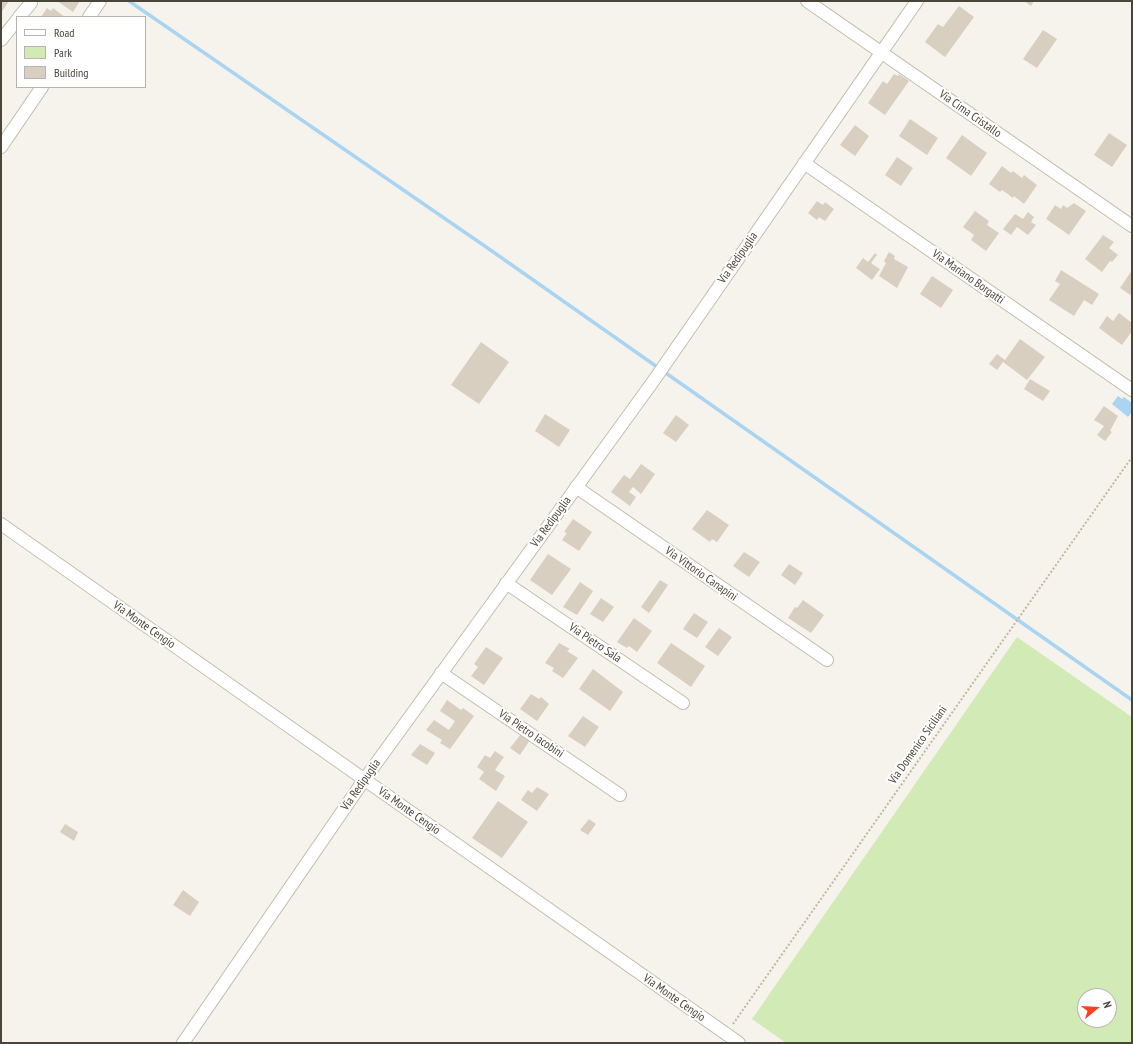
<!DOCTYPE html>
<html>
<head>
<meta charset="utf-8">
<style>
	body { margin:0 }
	#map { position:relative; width:1133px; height:1044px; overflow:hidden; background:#f6f3ec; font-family:"PT Sans Narrow",sans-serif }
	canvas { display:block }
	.frame { position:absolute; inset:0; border:2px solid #4b4439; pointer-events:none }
	.legend { position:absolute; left:16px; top:16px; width:130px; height:72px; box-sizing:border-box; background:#fff; border:1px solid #b7b4b0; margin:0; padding:5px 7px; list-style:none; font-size:12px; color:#4b4439 }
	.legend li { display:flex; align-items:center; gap:8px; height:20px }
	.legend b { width:20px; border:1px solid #b7b4b0 }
	.north { position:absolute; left:1077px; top:988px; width:40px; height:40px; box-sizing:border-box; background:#fff; border:1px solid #b7b4b0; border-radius:50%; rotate:72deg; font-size:11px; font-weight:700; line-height:16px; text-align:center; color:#4b4439 }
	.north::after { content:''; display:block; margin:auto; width:14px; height:18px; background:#fc3f1d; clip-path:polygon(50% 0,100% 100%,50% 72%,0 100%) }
</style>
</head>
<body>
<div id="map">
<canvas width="1133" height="1044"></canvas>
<div class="frame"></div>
<ul class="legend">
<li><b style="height:5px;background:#fff"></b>Road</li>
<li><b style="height:11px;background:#d2eab5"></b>Park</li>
<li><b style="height:11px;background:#d8cfc1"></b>Building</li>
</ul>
<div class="north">N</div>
</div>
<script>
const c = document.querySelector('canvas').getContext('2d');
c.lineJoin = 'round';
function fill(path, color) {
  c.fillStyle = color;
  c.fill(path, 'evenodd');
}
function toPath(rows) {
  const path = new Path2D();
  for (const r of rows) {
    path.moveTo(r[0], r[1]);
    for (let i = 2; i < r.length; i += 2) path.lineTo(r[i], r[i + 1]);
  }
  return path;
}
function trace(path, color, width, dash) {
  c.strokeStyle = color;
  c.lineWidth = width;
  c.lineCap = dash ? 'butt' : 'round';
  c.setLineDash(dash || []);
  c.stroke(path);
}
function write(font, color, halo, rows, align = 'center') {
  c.font = font + ' "PT Sans Narrow",sans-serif';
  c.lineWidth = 4;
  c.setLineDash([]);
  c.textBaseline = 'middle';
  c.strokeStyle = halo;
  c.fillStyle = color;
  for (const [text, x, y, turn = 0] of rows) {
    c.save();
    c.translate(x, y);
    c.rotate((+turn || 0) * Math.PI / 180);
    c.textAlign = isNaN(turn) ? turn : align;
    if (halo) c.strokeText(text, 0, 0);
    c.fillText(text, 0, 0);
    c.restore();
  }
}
fill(toPath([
	[1017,637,1132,717,1132,1043,786,1043,752,1019],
	[1085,996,1109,996,1109,1020,1085,1020]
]), '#d2eab5');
fill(toPath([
	[1118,396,1122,399,1124,397,1132,403,1132,412,1128,417,1112,404]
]), '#a9d4f2');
trace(toPath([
	[129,1,489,249,1132,700]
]), '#a9d4f2', 3.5);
fill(toPath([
	[1,1,9,1,1,13],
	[57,1,80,1,73,12],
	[1024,1,1034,1,1031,6],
	[959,6,974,17,945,57,925,42,938,24,943,27],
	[47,8,51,11,53,8,65,17,41,17],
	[1043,30,1057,39,1037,68,1023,59],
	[894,74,898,76,899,74,909,81,885,115,868,103,883,81,887,84],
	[910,119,938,138,927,155,899,136],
	[855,125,869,136,855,156,840,145],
	[1109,133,1127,145,1112,167,1094,155],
	[962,135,987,153,971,176,946,158],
	[897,157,913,168,901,186,885,175],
	[1002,166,1011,173,1013,171,1022,178,1024,175,1037,185,1024,204,1014,196,1013,198,1002,190,1000,192,989,184],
	[817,201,823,205,825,202,834,209,825,221,819,217,817,220,808,213],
	[1074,203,1086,211,1069,235,1046,219,1055,205,1061,209,1063,205,1067,208],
	[975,211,989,221,987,225,999,233,986,251,971,240,974,235,963,227],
	[1028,212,1034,217,1031,222,1036,225,1028,235,1017,227,1011,235,1003,229,1015,214,1023,219],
	[1103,235,1114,242,1109,248,1118,255,1112,262,1110,261,1102,272,1085,259],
	[889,252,895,256,894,259,908,267,897,288,879,276,886,263,884,261],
	[875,253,877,255,871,263,880,269,872,280,856,268,863,258,868,262],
	[1061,270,1099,294,1092,305,1084,300,1074,316,1049,300,1060,284,1055,281],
	[1132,270,1132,296,1120,288],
	[932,276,953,290,941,308,920,294],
	[1119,313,1132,323,1132,331,1122,345,1099,328,1107,316,1113,321],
	[1020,339,1045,357,1027,380,1003,362,997,370,989,364,997,354,1005,360],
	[481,342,509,362,479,404,451,385],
	[1030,379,1050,391,1043,401,1024,389],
	[1104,406,1118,416,1110,431,1112,432,1105,441,1097,435,1104,426,1094,420],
	[545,414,570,430,559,447,535,431],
	[676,415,689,425,676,442,663,433],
	[641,464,655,474,641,494,633,487,629,492,636,497,630,506,611,492,624,475,630,479],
	[707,510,729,525,717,542,712,539,710,542,692,529],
	[573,519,592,532,579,551,562,540,567,533,564,532],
	[744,552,760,562,749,577,733,566],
	[548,554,571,569,552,595,530,580],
	[789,564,803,573,795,585,781,575],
	[660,580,668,585,649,613,641,607],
	[580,582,593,591,577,615,563,607],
	[601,598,614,607,603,622,590,614],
	[803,600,824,615,811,633,788,618,795,607,797,608],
	[694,613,708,622,697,638,683,629],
	[634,618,652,631,637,652,629,646,627,648,617,642],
	[719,628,732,637,718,656,705,647],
	[559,643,570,649,567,651,578,658,563,678,552,671,554,668,545,663],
	[671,643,705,666,691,687,657,663],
	[486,647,503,658,484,685,471,676,478,667,474,664],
	[593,669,623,692,610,711,579,689],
	[531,694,539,699,541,697,549,704,537,721,520,709],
	[447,700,461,710,463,708,474,716,450,749,440,743,442,740,426,730,434,720,449,730,455,721,440,711],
	[583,716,599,727,585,747,568,736],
	[521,734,530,740,520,755,510,748],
	[420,744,435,753,427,765,411,755],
	[495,751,504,757,495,770,505,776,496,791,479,779,484,772,477,767,485,755,490,758],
	[537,787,549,794,537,811,521,800,528,790,532,793],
	[498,801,528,822,502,858,472,838],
	[589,819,596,824,588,835,580,830],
	[65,824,78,832,74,841,60,832],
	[183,890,199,902,190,916,173,905]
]), '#d8cfc1');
const minor = toPath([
	[807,1,1132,226],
	[19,17,31,3],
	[89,17,100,1],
	[1,40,17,20],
	[1,147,42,87],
	[804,163,1132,390],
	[576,487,827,660],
	[1,524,739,1043],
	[506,583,683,703],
	[441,673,620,795],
	[183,1043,364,780,652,383,917,1]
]);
trace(minor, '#c2bbae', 14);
trace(toPath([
	[733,1024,1132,457]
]), '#c4b79f', 2, [2, 2]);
trace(minor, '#fff', 12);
write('12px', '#4b4439', '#fff', [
	["Via Cima Cristallo",970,114,35],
	["Via Redipuglia",738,258,-55],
	["Via Mariano Borgatti",968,277,35],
	["Via Redipuglia",551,522,-54],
	["Via Vittorio Canapini",701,574,35],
	["Via Monte Cengio",144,625,35],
	["Via Pietro Sala",595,643,34],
	["Via Pietro Iacobini",531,734,34],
	["Via Domenico Siciliani",918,745,-55],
	["Via Redipuglia",361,785,-55],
	["Via Monte Cengio",409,811,35],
	["Via Monte Cengio",674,998,35]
]);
</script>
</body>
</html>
